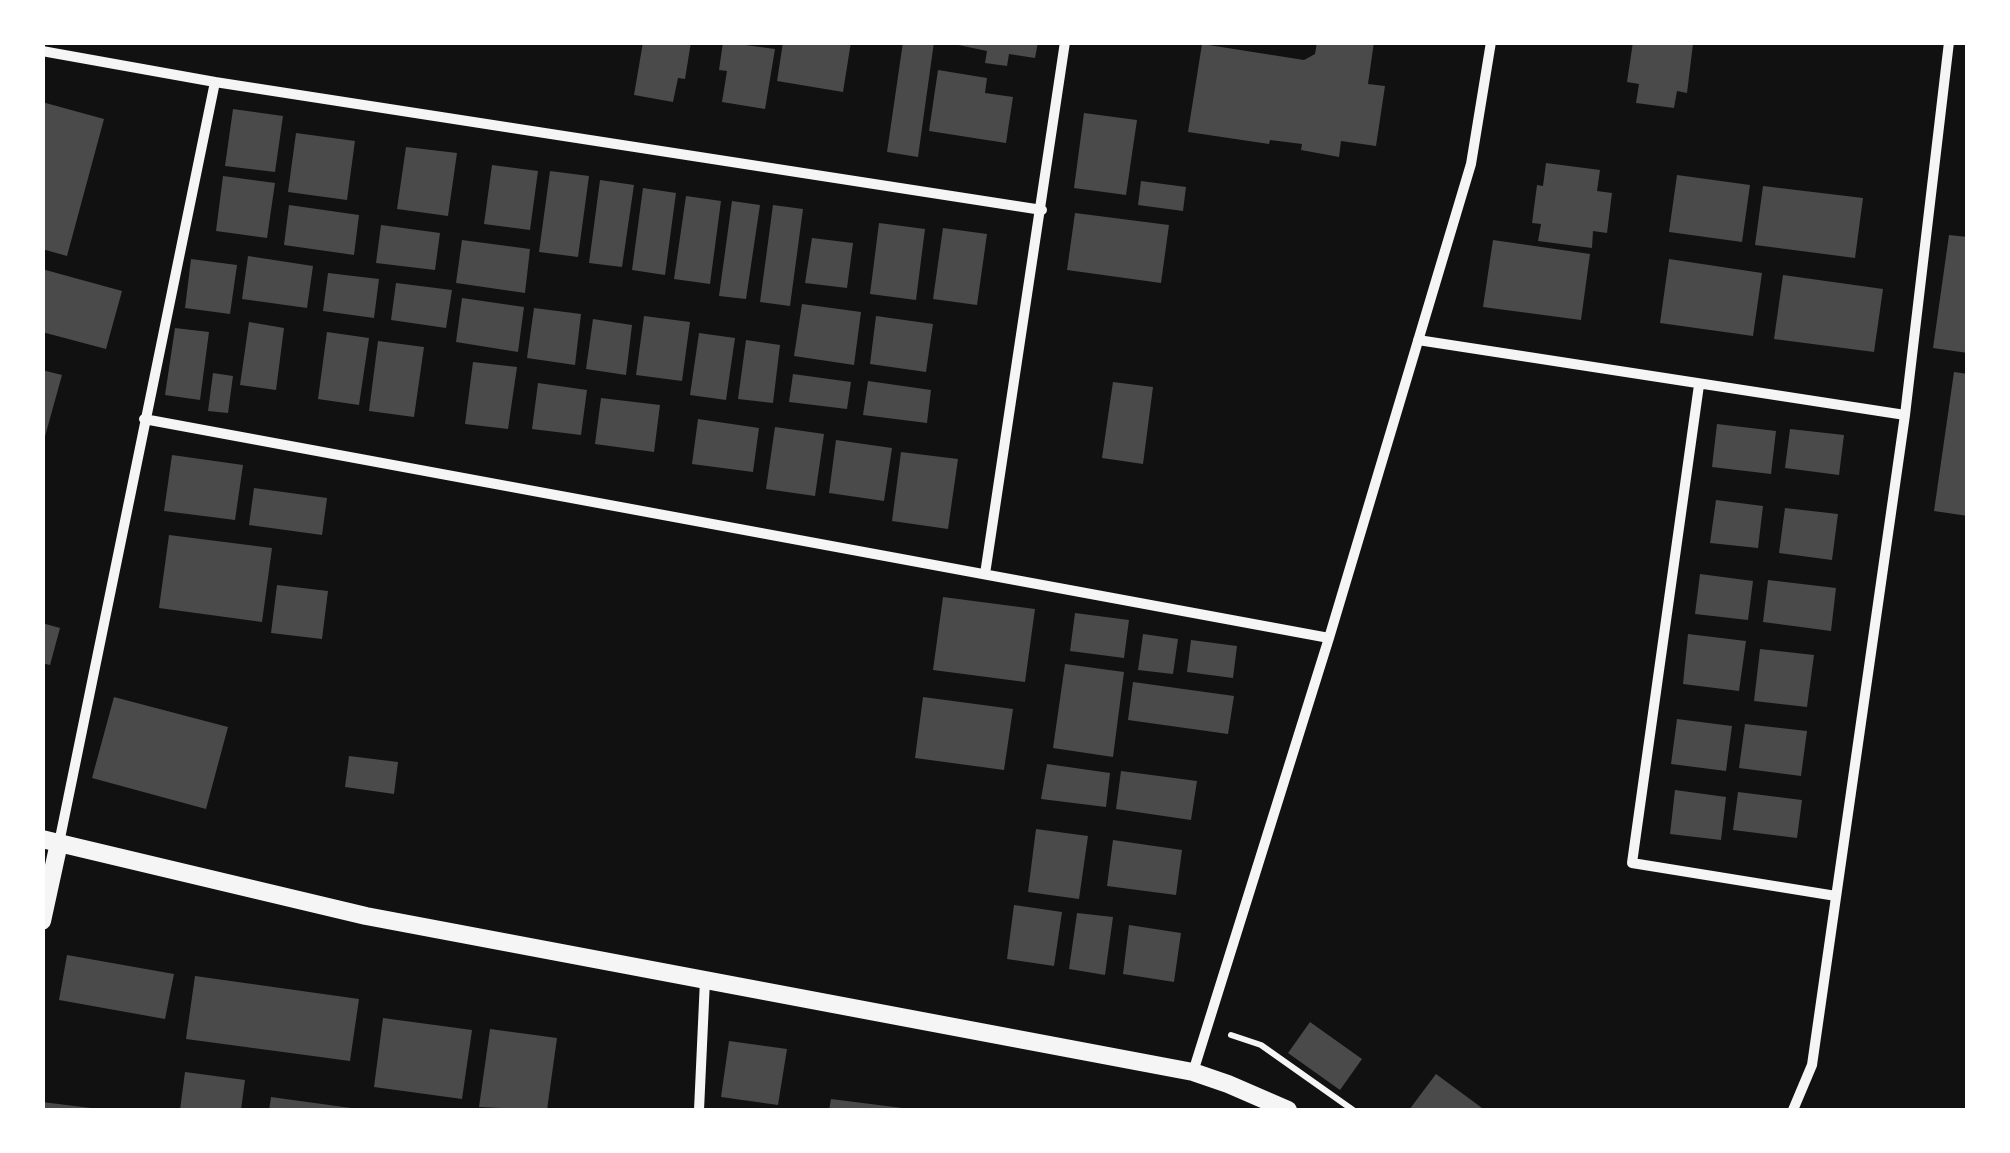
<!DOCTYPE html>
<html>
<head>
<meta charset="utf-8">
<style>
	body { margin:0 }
	#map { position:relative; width:2010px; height:1153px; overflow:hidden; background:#111; font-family:"Work Sans",sans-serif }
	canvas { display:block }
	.frame { position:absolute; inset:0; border:45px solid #fff; pointer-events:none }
</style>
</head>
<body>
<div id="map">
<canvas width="2010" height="1153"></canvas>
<div class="frame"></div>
</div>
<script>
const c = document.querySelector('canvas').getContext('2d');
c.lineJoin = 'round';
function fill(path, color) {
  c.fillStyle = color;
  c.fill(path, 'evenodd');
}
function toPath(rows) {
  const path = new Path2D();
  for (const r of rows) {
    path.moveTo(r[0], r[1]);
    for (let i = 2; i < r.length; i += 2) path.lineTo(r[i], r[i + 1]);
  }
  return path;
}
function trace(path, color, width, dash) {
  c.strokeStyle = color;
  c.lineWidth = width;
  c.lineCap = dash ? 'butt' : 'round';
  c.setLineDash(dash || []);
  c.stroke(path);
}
fill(toPath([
	[643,42,691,42,685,79,678,78,673,102,634,95],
	[723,42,775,49,765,109,722,102,727,71,719,70],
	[783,42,851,42,843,92,777,81],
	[903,42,934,42,918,157,887,152],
	[944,42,1038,42,1035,58,1009,54,1007,66,985,63,987,51],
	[1317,42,1374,42,1368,84,1385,86,1376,146,1341,141,1339,157,1301,150,1302,144,1270,140,1269,144,1188,132,1202,44,1304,60,1315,54],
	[1633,42,1693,44,1687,93,1677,91,1674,108,1636,103,1639,84,1627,82],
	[938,70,987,78,985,93,1013,97,1006,143,929,131],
	[42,102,104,119,67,256,42,249],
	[233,109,283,116,275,172,225,166],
	[1084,113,1137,120,1126,195,1074,188],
	[296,133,355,141,347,200,288,192],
	[406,147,457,153,448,216,397,209],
	[1546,163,1600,170,1597,191,1612,193,1607,233,1593,231,1592,248,1538,241,1541,224,1532,223,1537,185,1543,186],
	[492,165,538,171,530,230,484,224],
	[550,171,589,176,578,257,539,252],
	[1677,175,1750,185,1742,242,1669,232],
	[223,176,275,183,267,238,216,231],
	[600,180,634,185,622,267,589,263],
	[1141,181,1186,187,1183,211,1138,205],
	[1763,186,1863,198,1855,258,1755,245],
	[643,188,676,193,665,275,632,270],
	[686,196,721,201,710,284,674,279],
	[732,201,760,205,746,299,719,296],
	[289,205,359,215,354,255,284,245],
	[773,205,803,209,790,306,760,302],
	[1075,213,1169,225,1161,283,1067,270],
	[879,223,925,229,916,300,870,294],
	[381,225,440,233,435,270,376,263],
	[943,228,987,234,977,305,933,299],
	[1949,235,1968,237,1968,353,1933,348],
	[812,238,853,243,847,288,805,283],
	[462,240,530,249,525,293,456,283],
	[1493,240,1590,254,1581,320,1483,307],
	[248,256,313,266,307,308,242,299],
	[191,259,237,265,230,314,185,308],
	[1669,259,1762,273,1753,336,1660,323],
	[42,269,122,291,106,349,42,332],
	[328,273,379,279,374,318,323,311],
	[1783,275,1883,289,1874,352,1774,339],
	[396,283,452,290,446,328,391,320],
	[462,298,524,307,518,352,456,342],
	[802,304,861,312,854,365,794,356],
	[534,308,581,314,575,365,527,358],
	[644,316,690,322,682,381,636,375],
	[876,316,933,324,926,372,870,364],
	[593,319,632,325,626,375,586,369],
	[249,322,284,328,276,390,240,385],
	[175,328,209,332,200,400,165,395],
	[327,332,369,338,359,405,318,399],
	[699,333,735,338,726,400,690,395],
	[746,340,780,345,773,403,738,399],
	[378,341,424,347,414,417,369,411],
	[473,362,517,367,508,429,465,424],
	[42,370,62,375,44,440,42,440],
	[1954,372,1968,374,1968,516,1934,511],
	[213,373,233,376,228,413,208,411],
	[793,374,851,382,847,409,789,402],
	[868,381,931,390,927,423,863,415],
	[1113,382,1153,387,1143,464,1102,458],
	[538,383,587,390,581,435,532,429],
	[601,398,660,405,654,452,595,444],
	[698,419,759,428,753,472,692,464],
	[1717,424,1776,431,1771,474,1712,467],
	[775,427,824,434,815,496,766,489],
	[1790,429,1844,435,1839,475,1785,468],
	[836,440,892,448,884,501,829,493],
	[901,452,958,459,948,529,892,521],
	[172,455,243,465,235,520,164,511],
	[254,488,327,498,322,535,249,525],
	[1716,500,1763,506,1758,548,1710,543],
	[1785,508,1838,514,1832,560,1779,553],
	[169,535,272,548,262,622,159,608],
	[1700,574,1753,581,1748,620,1695,614],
	[1768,580,1836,588,1831,631,1763,622],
	[277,585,328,591,322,639,271,633],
	[943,597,1035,609,1025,682,933,670],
	[1075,613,1129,620,1124,658,1070,651],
	[42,623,60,628,50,665,42,663],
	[1143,634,1178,639,1173,674,1138,670],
	[1688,634,1746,641,1739,691,1683,684],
	[1191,640,1237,646,1233,678,1187,672],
	[1760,649,1814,655,1807,707,1754,701],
	[1065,664,1124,672,1113,757,1053,748],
	[1133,682,1234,696,1228,734,1128,720],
	[114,697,228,727,206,809,92,778],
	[923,697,1013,709,1004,770,915,758],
	[1677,719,1732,726,1726,771,1671,764],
	[1745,724,1807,731,1801,776,1739,768],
	[349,756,398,762,394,794,345,787],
	[1047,764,1110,773,1106,807,1041,799],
	[1121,771,1197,781,1191,820,1116,809],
	[1675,790,1726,797,1721,840,1670,834],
	[1738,792,1802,800,1797,838,1733,830],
	[1036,829,1088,836,1079,899,1028,892],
	[1113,840,1182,850,1176,895,1107,886],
	[1014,905,1062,912,1054,966,1007,959],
	[1077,913,1113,917,1105,975,1069,969],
	[1129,925,1181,933,1174,982,1123,974],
	[67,955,174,974,165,1019,59,1000],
	[195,976,359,999,350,1061,186,1039],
	[383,1018,472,1030,462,1099,374,1087],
	[1310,1022,1362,1059,1340,1090,1288,1053],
	[490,1029,557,1038,547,1110,479,1107],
	[729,1041,787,1049,778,1105,721,1097],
	[185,1072,245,1080,241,1110,180,1110],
	[1436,1074,1482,1108,1480,1110,1409,1110],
	[271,1097,351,1108,351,1110,269,1110],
	[831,1099,902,1108,902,1110,829,1110],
	[42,1102,91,1108,91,1110,42,1110]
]), '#4a4a4a');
trace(toPath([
	[1231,1035,1261,1045,1353,1110]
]), '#f5f5f5', 6);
trace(toPath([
	[42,51,215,82,1042,210],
	[1418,340,1905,415],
	[1699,385,1632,863,1836,896],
	[144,419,1329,638],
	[985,574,1065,42],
	[59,843,215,82],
	[1193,1072,1329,638,1471,164,1491,42],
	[699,1110,705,980],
	[1793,1110,1812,1065,1905,415,1949,42]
]), '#f5f5f5', 10);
trace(toPath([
	[42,839,366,916,1193,1072,1228,1084,1288,1110],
	[42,921,59,843]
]), '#f5f5f5', 18);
</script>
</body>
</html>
